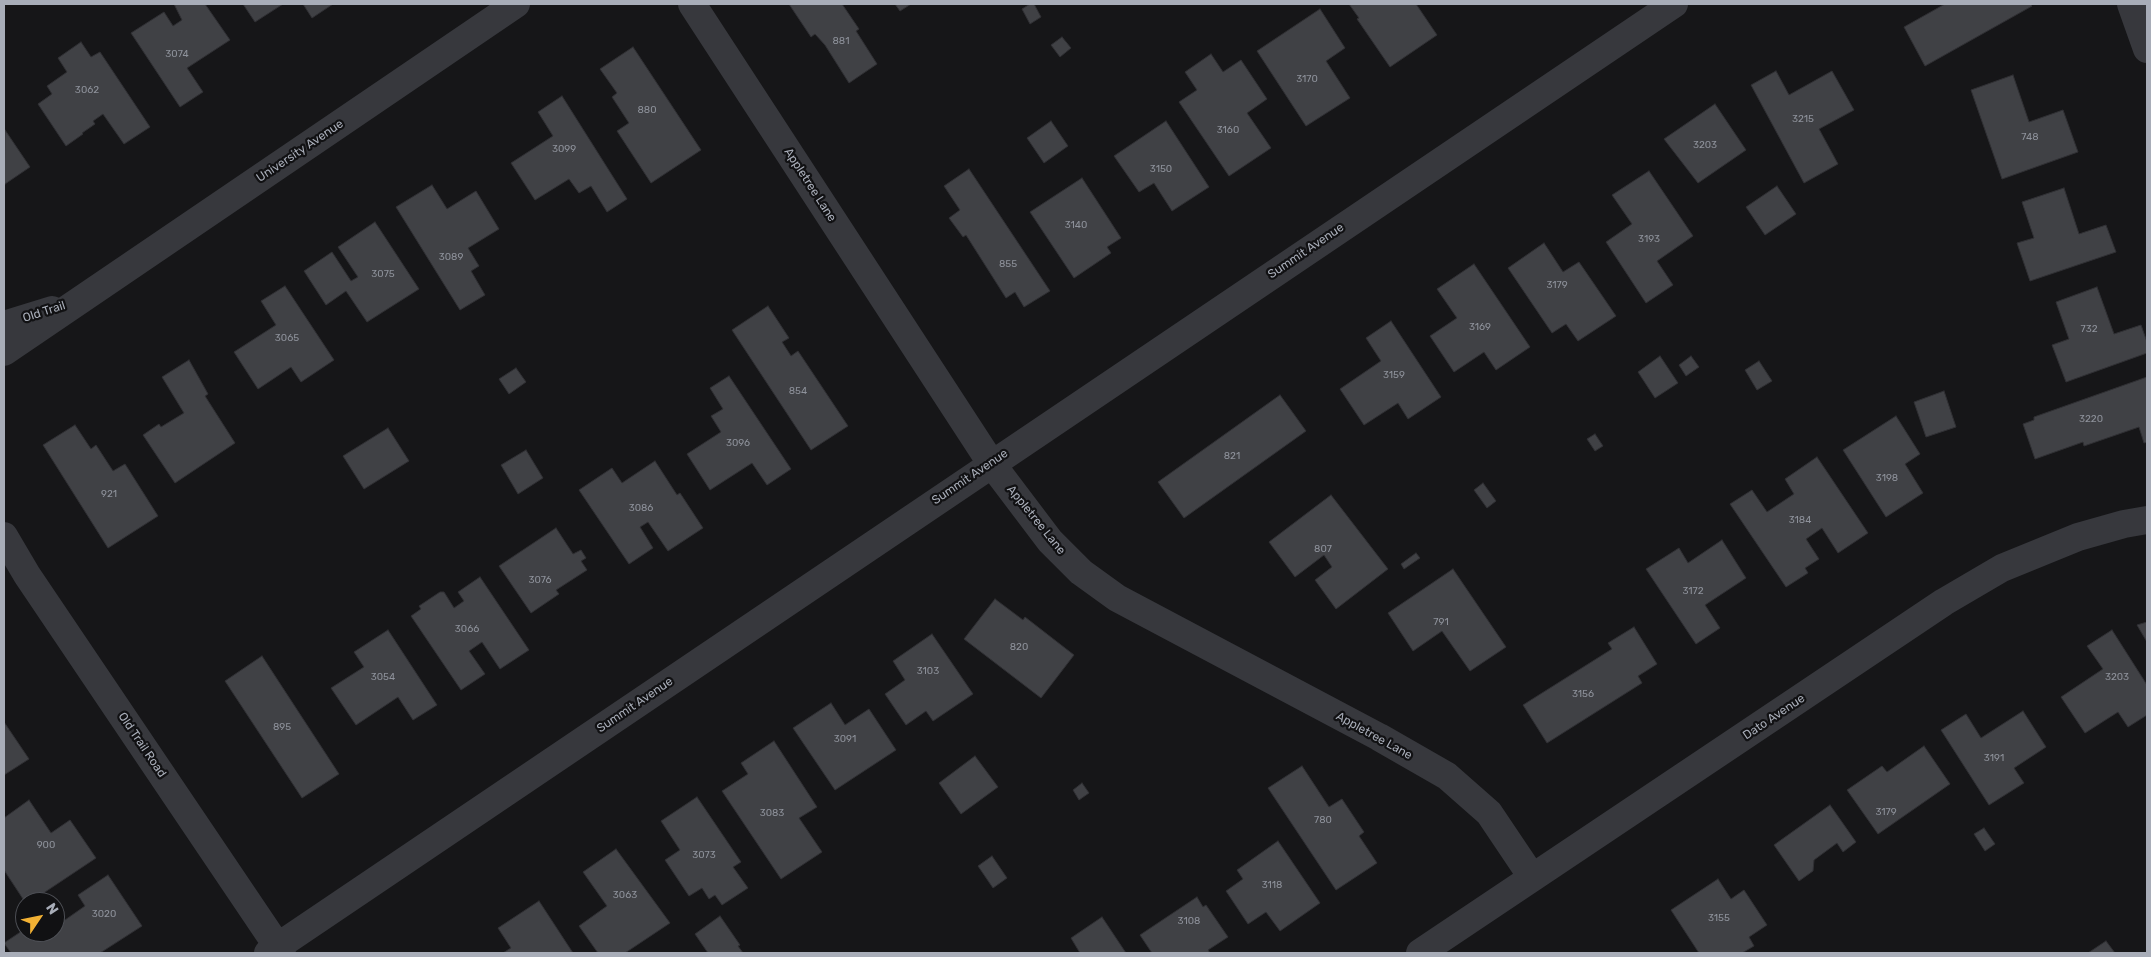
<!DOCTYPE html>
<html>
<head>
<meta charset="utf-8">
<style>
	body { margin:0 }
	#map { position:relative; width:2151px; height:957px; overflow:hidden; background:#161618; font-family:Rubik,sans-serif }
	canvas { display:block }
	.frame { position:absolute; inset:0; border:5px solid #a8adb8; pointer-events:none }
	.north { position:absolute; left:15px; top:892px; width:50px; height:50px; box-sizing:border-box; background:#111113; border:1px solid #4d4f55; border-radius:50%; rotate:56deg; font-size:14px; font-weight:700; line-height:20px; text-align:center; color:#a8adb8 }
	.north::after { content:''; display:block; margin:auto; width:18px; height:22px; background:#f2b134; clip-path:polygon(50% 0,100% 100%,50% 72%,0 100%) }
</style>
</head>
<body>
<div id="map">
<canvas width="2151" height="957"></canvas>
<div class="frame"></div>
<div class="north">N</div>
</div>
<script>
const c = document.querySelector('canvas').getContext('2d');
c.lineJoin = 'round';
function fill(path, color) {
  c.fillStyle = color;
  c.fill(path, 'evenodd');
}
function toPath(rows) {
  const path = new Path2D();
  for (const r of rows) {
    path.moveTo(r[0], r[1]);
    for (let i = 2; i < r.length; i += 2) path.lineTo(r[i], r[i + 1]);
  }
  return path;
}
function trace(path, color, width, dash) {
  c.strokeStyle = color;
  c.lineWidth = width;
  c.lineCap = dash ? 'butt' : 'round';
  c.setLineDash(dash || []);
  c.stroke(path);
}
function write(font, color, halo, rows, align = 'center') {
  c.font = font + ' Rubik,sans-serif';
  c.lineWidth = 4.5;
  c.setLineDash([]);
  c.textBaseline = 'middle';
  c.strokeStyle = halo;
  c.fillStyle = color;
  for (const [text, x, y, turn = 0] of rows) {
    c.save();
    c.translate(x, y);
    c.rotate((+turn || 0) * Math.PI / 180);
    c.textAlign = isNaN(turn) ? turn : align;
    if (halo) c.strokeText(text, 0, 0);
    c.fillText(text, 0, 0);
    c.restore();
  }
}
const building = toPath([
	[205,4,230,40,187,68,203,92,180,107,131,33,164,12,173,26,182,20,174,4,205,4],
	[243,4,283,4,255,22,243,4],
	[303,4,333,4,312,18,303,4],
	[789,4,842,4,859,29,856,31,877,64,849,83,825,45,815,34,811,37,789,4],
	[895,4,911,4,900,11,895,4],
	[1030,4,1034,4,1041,17,1030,24,1022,9,1030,4],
	[1349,4,1416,4,1437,35,1390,67,1357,19,1359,18,1349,4],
	[1945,4,2030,4,2032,6,1925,66,1904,27,1945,4],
	[1320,9,1345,48,1326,61,1350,98,1306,126,1257,51,1320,9],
	[1062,37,1071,48,1060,57,1051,45,1062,37],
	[81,42,91,57,100,52,150,127,124,144,103,114,93,121,95,124,82,133,83,134,66,146,38,104,52,94,47,86,67,72,58,58,81,42],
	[633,47,701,150,651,183,617,131,629,123,612,97,617,93,600,69,633,47],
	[1211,54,1223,72,1241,60,1267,99,1247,113,1271,148,1229,176,1179,102,1197,90,1185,72,1211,54],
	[1776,71,1789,95,1832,71,1854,110,1819,129,1838,164,1804,183,1751,85,1776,71],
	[2013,75,2029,122,2063,110,2078,152,2002,179,1971,90,2013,75],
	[562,96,627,199,607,212,591,186,579,193,569,179,535,200,511,163,553,136,538,112,562,96],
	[1715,104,1746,150,1698,183,1664,139,1715,104],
	[1051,121,1068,146,1044,163,1027,138,1051,121],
	[1166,121,1209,187,1172,211,1154,183,1139,192,1114,156,1166,121],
	[5,130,30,167,5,184,4,187,5,130],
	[969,169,1050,291,1024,307,1015,292,1006,298,966,235,963,237,949,218,960,210,944,186,969,169],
	[1649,171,1693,236,1657,261,1673,285,1646,303,1606,242,1632,224,1612,195,1649,171],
	[1082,178,1121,238,1107,247,1111,253,1074,278,1030,212,1082,178],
	[432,185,447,209,476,191,499,229,468,248,479,266,471,271,485,295,460,310,396,207,432,185],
	[1777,186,1796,214,1765,235,1746,207,1777,186],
	[2064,188,2079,234,2106,225,2116,252,2030,281,2017,243,2034,238,2022,202,2064,188],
	[375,222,419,289,367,322,346,291,326,305,304,271,332,252,351,281,358,277,338,247,375,222],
	[1544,243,1563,272,1579,262,1616,316,1578,341,1566,324,1552,333,1508,268,1544,243],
	[1474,264,1530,347,1496,370,1484,352,1454,372,1430,336,1457,318,1437,289,1474,264],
	[285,286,334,360,301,382,291,367,258,389,234,352,276,325,261,301,285,286],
	[2097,287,2114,334,2141,325,2147,342,2147,353,2066,382,2052,345,2069,339,2056,302,2097,287],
	[768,306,789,338,782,342,791,356,798,351,848,426,811,450,732,330,768,306],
	[1391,321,1441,397,1408,419,1398,403,1364,425,1340,389,1381,361,1366,338,1391,321],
	[1660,356,1678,383,1655,398,1638,372,1660,356],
	[1691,356,1699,367,1686,376,1679,365,1691,356],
	[189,360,208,394,205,396,235,443,175,483,143,435,159,424,161,427,184,413,162,377,189,360],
	[1759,361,1772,381,1757,390,1745,370,1759,361],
	[516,368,526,382,509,394,499,379,516,368],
	[729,376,791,469,767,485,752,463,710,490,687,454,721,432,711,416,723,409,710,388,729,376],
	[2147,377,2147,442,2144,443,2139,427,2084,446,2083,442,2035,459,2023,424,2034,420,2034,417,2147,377],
	[1944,391,1956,427,1926,437,1914,402,1944,391],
	[1280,395,1306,431,1184,518,1158,482,1280,395],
	[1896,416,1920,454,1905,464,1923,493,1886,517,1843,450,1896,416],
	[75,425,91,449,96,445,113,471,125,464,158,516,108,548,43,445,75,425],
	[388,428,409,461,364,489,343,456,388,428],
	[1595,434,1603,446,1595,451,1587,439,1595,434],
	[526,450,543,478,518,494,501,465,526,450],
	[1817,457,1868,533,1838,553,1822,528,1806,539,1819,559,1805,568,1808,573,1786,587,1730,504,1752,490,1767,512,1794,494,1785,479,1817,457],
	[655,461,677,495,680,493,703,528,668,551,648,522,640,527,653,548,629,564,579,490,612,468,622,483,655,461],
	[1483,483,1496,501,1487,508,1474,490,1483,483],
	[1331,495,1388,569,1336,609,1315,580,1332,567,1324,555,1295,577,1269,542,1331,495],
	[556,528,573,554,581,550,586,558,581,561,587,570,556,590,559,594,531,613,499,566,556,528],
	[1722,540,1746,578,1705,605,1720,628,1696,644,1646,569,1679,548,1688,563,1722,540],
	[1416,553,1420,558,1404,569,1401,564,1416,553],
	[1453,569,1506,647,1470,671,1442,631,1413,651,1388,613,1453,569],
	[480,577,529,650,500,669,482,642,469,651,485,674,461,690,411,616,421,609,419,606,440,592,444,592,454,608,464,601,458,592,480,577],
	[995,599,1023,620,1025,617,1074,655,1041,698,964,639,995,599],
	[2147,622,2147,642,2137,625,2147,622],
	[1634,627,1657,664,1638,676,1642,683,1547,743,1523,705,1612,649,1608,643,1634,627],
	[388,630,437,705,413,720,398,697,356,725,331,688,364,667,354,652,388,630],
	[2112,630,2147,685,2147,715,2128,727,2118,712,2085,733,2061,697,2103,669,2087,646,2112,630],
	[932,634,973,694,933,721,926,711,906,725,885,694,905,680,893,661,932,634],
	[262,656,339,774,302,798,225,681,262,656],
	[831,703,845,725,869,709,896,750,835,790,793,728,831,703],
	[2023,711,2046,747,2014,768,2024,783,1989,805,1941,730,1966,714,1981,738,2023,711],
	[4,722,29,759,4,775,4,722],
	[774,741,817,807,799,818,822,852,781,879,722,791,748,774,741,763,774,741],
	[1924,746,1950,784,1878,834,1847,790,1882,766,1887,772,1924,746],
	[975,756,998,787,961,814,939,783,975,756],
	[1302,766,1329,807,1342,799,1364,832,1359,836,1377,863,1336,890,1268,788,1302,766],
	[1082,783,1089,793,1079,800,1073,790,1082,783],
	[697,797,741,862,733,867,748,888,722,905,715,895,709,899,702,888,689,896,665,860,680,850,661,821,697,797],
	[29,800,51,833,70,820,96,858,30,902,25,902,4,870,4,818,29,800],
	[1830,805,1856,842,1843,852,1837,843,1814,860,1813,871,1799,881,1774,845,1830,805],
	[1984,828,1995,844,1985,851,1974,834,1984,828],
	[1278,841,1320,903,1280,931,1266,912,1248,924,1226,891,1243,879,1237,870,1278,841],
	[616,849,670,923,625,953,598,953,579,926,607,906,583,872,616,849],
	[992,856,1007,878,993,888,978,866,992,856],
	[108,875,142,926,100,953,11,953,4,943,25,929,25,932,55,932,55,909,57,908,65,920,85,906,78,895,108,875],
	[1718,879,1731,899,1744,890,1767,925,1749,937,1754,946,1742,953,1699,953,1671,910,1718,879],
	[1197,897,1203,907,1206,905,1228,937,1208,950,1210,953,1152,953,1140,935,1197,897],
	[539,901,573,953,503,953,511,948,498,928,539,901],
	[720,916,740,945,738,946,743,953,708,953,695,934,720,916],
	[1102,917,1126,953,1080,953,1071,938,1102,917],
	[2106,941,2115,953,2088,953,2106,941]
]);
fill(building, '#404145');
trace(building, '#303034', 1);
trace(toPath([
	[692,4,991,463,1050,541,1081,572,1117,598,1379,737,1447,776,1489,813,1532,877],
	[2131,4,2147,49],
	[4,325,52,310],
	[4,352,516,4],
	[4,536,27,575,282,953],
	[268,953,1674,4],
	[1420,953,1944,602,2002,568,2078,537,2124,524,2147,520]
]), '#37383d', 28);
write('10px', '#8e929b', null, [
	["881",841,41],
	["3074",177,54],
	["3170",1307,79],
	["3062",87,90],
	["880",647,110],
	["3215",1803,119],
	["3160",1228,130],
	["748",2030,137],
	["3203",1705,145],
	["3099",564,149],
	["3150",1161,169],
	["3140",1076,225],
	["3193",1649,239],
	["3089",451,257],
	["855",1008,264],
	["3075",383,274],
	["3179",1557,285],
	["3169",1480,327],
	["732",2089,329],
	["3065",287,338],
	["3159",1394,375],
	["854",798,391],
	["3220",2091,419],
	["3096",738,443],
	["821",1232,456],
	["3198",1887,478],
	["921",109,494],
	["3086",641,508],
	["3184",1800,520],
	["807",1323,549],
	["3076",540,580],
	["3172",1693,591],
	["791",1441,622],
	["3066",467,629],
	["820",1019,647],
	["3103",928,671],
	["3054",383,677],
	["3203",2117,677],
	["3156",1583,694],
	["895",282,727],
	["3091",845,739],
	["3191",1994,758],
	["3179",1886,812],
	["3083",772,813],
	["780",1323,820],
	["900",46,845],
	["3073",704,855],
	["3118",1272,885],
	["3063",625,895],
	["3020",104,914],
	["3155",1719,918],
	["3108",1189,921]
]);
write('12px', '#a8adb8', '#111113', [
	["University Avenue",300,151,-34],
	["Appletree Lane",810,185,57],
	["Summit Avenue",1306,251,-34],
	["Old Trail",44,312,-18],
	["Summit Avenue",970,477,-34],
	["Appletree Lane",1036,520,51],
	["Summit Avenue",635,705,-34],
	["Dato Avenue",1774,717,-34],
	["Appletree Lane",1374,736,29],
	["Old Trail Road",142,745,56]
]);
</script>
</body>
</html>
